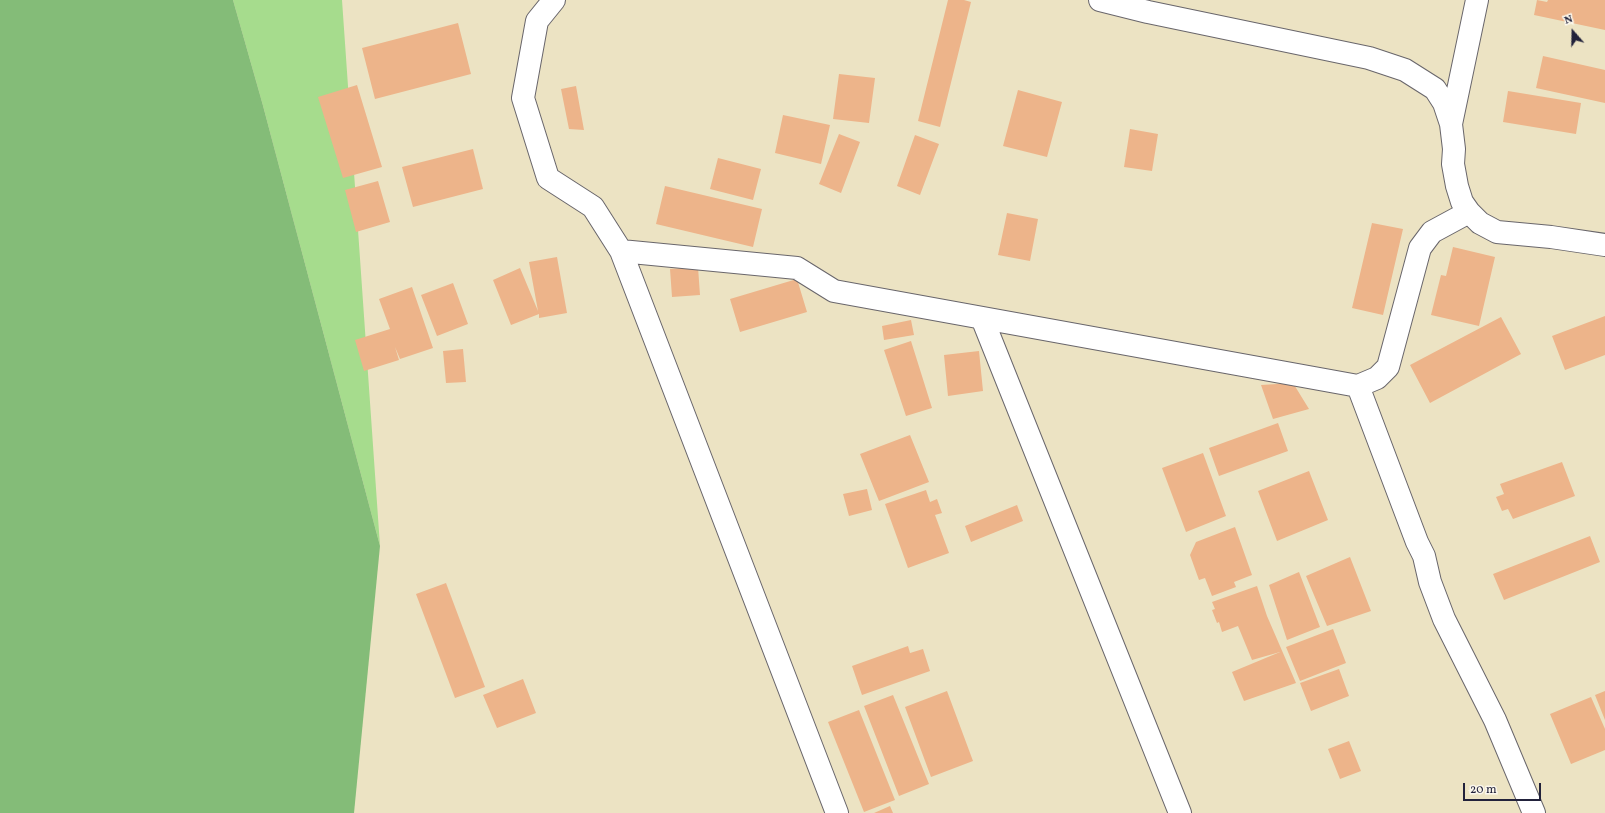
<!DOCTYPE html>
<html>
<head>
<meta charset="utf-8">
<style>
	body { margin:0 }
	#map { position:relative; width:1605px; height:813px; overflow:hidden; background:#ece3c3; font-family:Vollkorn,serif }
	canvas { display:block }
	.north { position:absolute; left:1553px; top:12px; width:40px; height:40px; -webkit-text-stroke:3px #fbf7ec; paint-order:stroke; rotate:340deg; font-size:11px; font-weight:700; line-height:16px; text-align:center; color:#22223b }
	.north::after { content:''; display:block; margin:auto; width:14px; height:18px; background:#22223b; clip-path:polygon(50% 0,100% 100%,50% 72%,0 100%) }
	.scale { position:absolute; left:1463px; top:783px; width:78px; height:18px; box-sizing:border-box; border:2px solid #22223b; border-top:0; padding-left:5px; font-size:12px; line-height:14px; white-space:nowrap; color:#22223b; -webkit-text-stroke:3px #fbf7ec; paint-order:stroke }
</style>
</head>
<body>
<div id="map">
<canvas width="1605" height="813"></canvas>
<div class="north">N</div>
<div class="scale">20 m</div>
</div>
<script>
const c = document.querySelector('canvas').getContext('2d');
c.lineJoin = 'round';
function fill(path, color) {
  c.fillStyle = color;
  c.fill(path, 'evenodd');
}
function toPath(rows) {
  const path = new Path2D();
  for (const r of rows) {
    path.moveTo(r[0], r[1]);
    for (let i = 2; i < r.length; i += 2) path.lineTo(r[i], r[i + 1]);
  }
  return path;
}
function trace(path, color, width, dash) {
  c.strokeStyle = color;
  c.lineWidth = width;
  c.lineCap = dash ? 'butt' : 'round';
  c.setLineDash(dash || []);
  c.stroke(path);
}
fill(toPath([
	[233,0,342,0,380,546,262,102]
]), '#a6dc8d');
fill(toPath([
	[0,0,233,0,262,102,380,546,354,813,0,813]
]), '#84bc78');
fill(toPath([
	[948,0,964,0,971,2,940,127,918,121],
	[1537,0,1547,2,1548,0,1605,0,1605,30,1534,15],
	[458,23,471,74,375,99,362,48],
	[1543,56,1605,70,1605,103,1536,88],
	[839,74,875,78,869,123,833,119],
	[357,85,382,167,343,178,318,97],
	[576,86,584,130,569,129,561,89],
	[1018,90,1062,102,1047,157,1003,146],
	[1508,91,1581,103,1576,134,1503,122],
	[783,115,830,125,821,164,775,153],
	[1130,129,1158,134,1152,171,1124,167],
	[839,134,860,142,841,193,819,184],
	[915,135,939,144,920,195,897,186],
	[473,149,483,189,413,207,402,167],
	[718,158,761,169,753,200,710,189],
	[378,181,390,222,356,232,345,190],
	[665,186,762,209,753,247,656,224],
	[1007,213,1038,219,1030,261,998,255],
	[1372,223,1403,229,1383,315,1352,308],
	[1453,247,1495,257,1479,326,1431,315,1441,275,1446,276],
	[557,257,567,313,539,318,539,314,511,325,493,280,520,268,538,311,529,262],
	[698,267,700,295,672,297,670,269],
	[797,279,807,312,740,332,730,299],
	[453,283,468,324,437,336,421,295],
	[412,287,433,348,400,359,395,347,399,360,364,371,355,340,390,329,379,299],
	[1605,316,1605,355,1565,370,1552,336],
	[1501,317,1521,354,1430,403,1410,365],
	[911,320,914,335,884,340,882,326],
	[911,341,932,408,906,416,884,350],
	[463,349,466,382,446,383,443,351],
	[979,351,983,391,948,396,944,355],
	[1293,383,1309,409,1273,419,1261,385],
	[1278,423,1288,451,1219,476,1209,448],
	[910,435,929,482,879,501,860,454],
	[1203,453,1226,516,1186,532,1162,468],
	[1562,462,1575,496,1513,519,1508,509,1502,511,1496,497,1504,494,1500,484],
	[1309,471,1328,520,1277,541,1258,491],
	[867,489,872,510,849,516,843,494],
	[926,490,930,502,937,499,942,513,935,515,949,553,908,568,885,504],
	[1017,505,1023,521,971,542,965,526],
	[1235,527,1252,575,1234,582,1236,587,1212,596,1205,578,1199,580,1190,555,1196,542],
	[1590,536,1600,562,1504,600,1493,574],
	[1350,557,1371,611,1327,626,1306,576],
	[1299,572,1320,627,1287,640,1269,585],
	[446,583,485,687,455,698,416,594],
	[1257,586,1267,616,1296,683,1244,701,1232,672,1280,652,1252,660,1238,626,1222,632,1219,622,1217,623,1212,610,1215,609,1212,602],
	[1333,629,1346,663,1300,681,1286,647],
	[908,646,910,653,923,649,930,671,862,695,852,666],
	[1339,669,1349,696,1311,711,1300,683],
	[523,679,536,713,497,728,483,695],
	[947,691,973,761,931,777,905,707],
	[1605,691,1605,720,1595,695],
	[893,695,929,784,899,796,864,706],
	[1591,697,1605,729,1605,750,1571,764,1550,714],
	[859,710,895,800,864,812,828,722],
	[1349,741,1361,771,1340,779,1328,749],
	[890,806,893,813,874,813]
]), '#edb48a');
const street = toPath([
	[554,0,537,21,523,98,548,178,593,207,621,251,837,813],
	[1100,0,1148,12,1369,58,1405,70,1435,89,1444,103,1451,124,1454,149,1453,164,1457,186,1462,202,1469,212,1480,223,1497,232,1551,237,1605,245],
	[1451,124,1477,0],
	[621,251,797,268,834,291,1358,386,1377,378,1388,367,1420,248,1432,232,1469,212],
	[982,318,1180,813],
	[1358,386,1417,542,1424,556,1430,582,1444,619,1495,720,1534,813]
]);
trace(street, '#69666b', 24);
trace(street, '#fff', 22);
</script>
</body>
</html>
